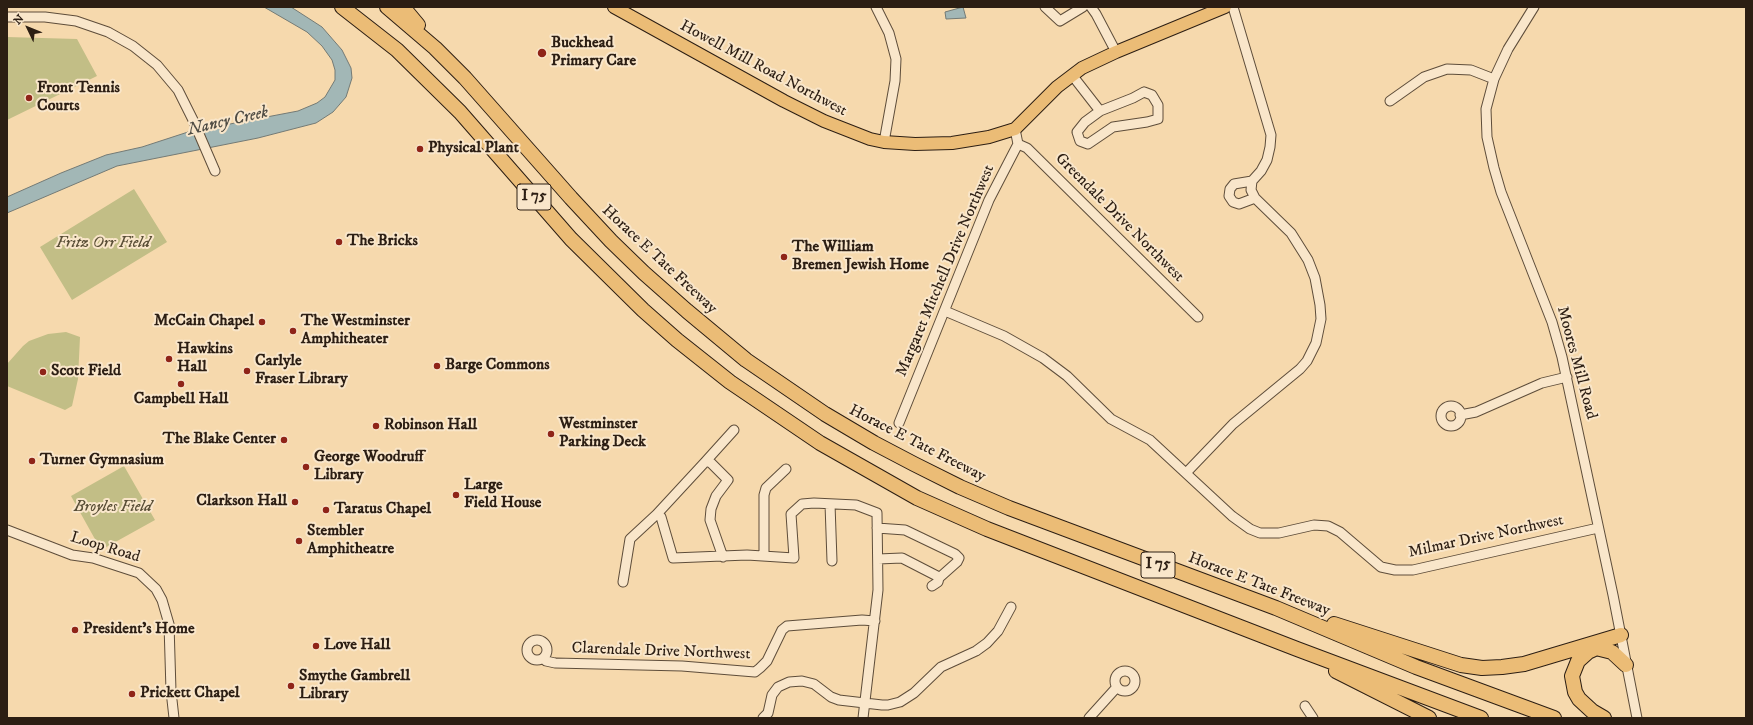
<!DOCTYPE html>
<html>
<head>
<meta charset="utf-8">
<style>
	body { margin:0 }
	#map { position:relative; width:1753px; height:725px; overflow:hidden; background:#f6d9ad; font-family:"IM FELL DW Pica",serif }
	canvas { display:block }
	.frame { position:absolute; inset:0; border:8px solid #2c1e13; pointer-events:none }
	.north { position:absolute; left:8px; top:8px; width:40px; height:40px; -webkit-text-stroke:3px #f9e6ca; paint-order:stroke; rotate:313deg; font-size:11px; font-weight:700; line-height:16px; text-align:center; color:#2c1e13 }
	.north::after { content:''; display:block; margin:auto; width:14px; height:18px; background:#2c1e13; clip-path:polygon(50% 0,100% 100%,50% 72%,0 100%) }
</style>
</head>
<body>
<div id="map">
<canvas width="1753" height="725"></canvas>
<div class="frame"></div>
<div class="north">N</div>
</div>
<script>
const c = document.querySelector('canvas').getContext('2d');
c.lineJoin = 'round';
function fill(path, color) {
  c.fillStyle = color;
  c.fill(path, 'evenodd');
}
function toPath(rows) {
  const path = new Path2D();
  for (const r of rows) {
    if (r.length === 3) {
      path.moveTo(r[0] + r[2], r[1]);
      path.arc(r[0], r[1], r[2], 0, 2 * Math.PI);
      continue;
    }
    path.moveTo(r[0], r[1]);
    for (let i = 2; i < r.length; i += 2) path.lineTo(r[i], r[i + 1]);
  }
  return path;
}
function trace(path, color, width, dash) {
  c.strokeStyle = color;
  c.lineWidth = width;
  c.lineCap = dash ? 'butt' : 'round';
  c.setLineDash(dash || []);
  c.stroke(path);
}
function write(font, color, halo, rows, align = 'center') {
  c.font = font + ' "IM FELL DW Pica",serif';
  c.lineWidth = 4;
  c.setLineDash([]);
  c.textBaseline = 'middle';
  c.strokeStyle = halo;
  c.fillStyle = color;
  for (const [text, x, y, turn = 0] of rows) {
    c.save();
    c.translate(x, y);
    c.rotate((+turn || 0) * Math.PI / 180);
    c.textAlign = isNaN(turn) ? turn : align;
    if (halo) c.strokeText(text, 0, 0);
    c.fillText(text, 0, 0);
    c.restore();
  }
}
fill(toPath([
	[7,37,77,39,97,76,7,120],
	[134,189,167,242,72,300,40,247],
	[66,332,80,337,78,379,72,406,65,410,7,386,7,364,23,346,29,341,48,334],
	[124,466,155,520,101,550,71,496]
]), '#c2be86');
const water = toPath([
	[264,7,291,7,322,27,342,50,351,68,352,78,346,97,333,112,316,123,258,138,117,166,7,213,7,197,61,173,106,155,142,147,188,132,298,111,317,103,325,97,335,80,335,70,332,60,322,46,307,32,264,7],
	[963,7,966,18,946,19,945,12,963,7]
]);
fill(water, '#a2b7b6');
trace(water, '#737a75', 1);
const minor = toPath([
	[876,7,889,33,896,59,895,81,884,142],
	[1045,7,1060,21,1083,7],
	[1091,7,1096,14,1116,52],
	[1534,7,1508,49,1494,79,1486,109,1487,137,1494,168,1501,192,1552,322,1562,357,1613,595,1637,718],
	[7,17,45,17,76,21,108,32,133,46,157,65,178,90,193,120,215,171],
	[1072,75,1100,111],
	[1144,92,1152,95,1158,105,1158,119,1147,122,1113,127,1088,144,1080,141,1077,132,1085,122,1100,111,1133,98,1144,92],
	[1390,101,1424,77,1447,69,1471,70,1494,79],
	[1018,144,1027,148,1198,317],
	[1252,181,1234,184,1230,189,1229,196,1233,202,1239,204,1255,198],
	[945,311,1004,336,1043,358,1067,376,1111,419,1150,440,1232,516,1250,529,1260,533,1279,533,1314,525,1328,526,1340,532,1381,567,1395,570,1413,570,1598,528],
	[1451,416,10],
	[1460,415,1476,412,1542,383,1567,377],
	[899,423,989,200,1018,144,1015,129],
	[706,461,734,430],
	[1186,473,1233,424,1300,369,1307,361,1316,343,1321,319,1320,305,1315,278,1308,260,1291,233,1255,198,1251,190,1252,181,1261,171,1267,160,1270,147,1271,135,1233,7],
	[830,504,832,561],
	[657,514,706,461,711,463,728,480,716,496,711,509,710,520,723,557],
	[877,528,905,530,955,554,959,558,957,562,939,578],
	[7,530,72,555,93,558,139,573,156,589,162,600,169,624,171,691,174,718],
	[764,556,764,495,766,488,786,469],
	[878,559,902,558,937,576,939,578,938,582,932,586],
	[623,582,630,539,657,514,661,517,673,558,747,555,794,558,791,514,802,504,814,503,856,505,877,513,878,590,863,718],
	[537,650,10],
	[543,658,546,661,555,663,682,666,755,672,760,668,767,661,782,630,787,626,862,620,875,621],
	[1125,681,10],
	[1305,706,1313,718],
	[763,718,768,713,772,695,778,687,789,682,802,681,814,684,831,697,839,700,882,705,888,705,900,702,914,693,941,667,976,651,987,643,998,631,1011,607],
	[1089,718,1117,687]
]);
const major = toPath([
	[614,7,784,101,824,121,870,139,884,142,915,144,952,143,989,137,1015,129,1057,87,1082,68,1116,52,1225,7]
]);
const highway = toPath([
	[342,7,397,50,460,112,571,239,643,310,677,340,730,382,820,443,917,498,987,529,1297,649,1481,718],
	[387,7,435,48,465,78,571,198,611,241,644,273,687,311,746,360,825,414,874,443,914,464,960,487,1009,508,1276,608,1416,667,1554,718],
	[403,7,418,25],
	[1334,624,1461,665,1482,668,1502,667,1524,664,1621,635],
	[1599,647,1588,652,1578,661,1572,676,1575,692,1579,699,1592,711,1604,718],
	[1596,648,1612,652,1626,665],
	[1336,671,1429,718]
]);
trace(minor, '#5e4d3a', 11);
trace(major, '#2c1e13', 14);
trace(highway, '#2c1e13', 16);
trace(minor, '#f9e6ca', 9);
trace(major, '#ebbc76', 12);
trace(highway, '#ebbc76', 14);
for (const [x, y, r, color] of [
	[542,53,5,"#8f2418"],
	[29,98,4,"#8f2418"],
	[420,149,4,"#8f2418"],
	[339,242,4,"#8f2418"],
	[784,257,4,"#8f2418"],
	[262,322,4,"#8f2418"],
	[293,331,4,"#8f2418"],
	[169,359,4,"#8f2418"],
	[437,366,4,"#8f2418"],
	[247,371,4,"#8f2418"],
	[43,372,4,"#8f2418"],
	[181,384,4,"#8f2418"],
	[376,426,4,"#8f2418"],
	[551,434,4,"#8f2418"],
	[284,440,4,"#8f2418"],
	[32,461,4,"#8f2418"],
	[306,467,4,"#8f2418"],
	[456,495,4,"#8f2418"],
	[295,502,4,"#8f2418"],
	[326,510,4,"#8f2418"],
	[299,541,4,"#8f2418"],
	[75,630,4,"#8f2418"],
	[316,646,4,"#8f2418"],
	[291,686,4,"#8f2418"],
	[132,694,4,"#8f2418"]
]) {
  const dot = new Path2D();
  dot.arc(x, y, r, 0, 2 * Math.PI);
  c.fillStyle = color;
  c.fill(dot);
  trace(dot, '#f9e6ca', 1.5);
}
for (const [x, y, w] of [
	[534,197,34],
	[1158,565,34]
]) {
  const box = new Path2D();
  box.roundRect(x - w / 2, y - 13, w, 26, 3);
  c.fillStyle = '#f9e6ca';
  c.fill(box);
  trace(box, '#2c1e13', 1);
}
write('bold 15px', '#2c1e13', null, [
	["I 75",534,197],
	["I 75",1158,565]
]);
write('bold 16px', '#2c1e13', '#f9e6ca', [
	["Buckhead",551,44],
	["Primary Care",551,62],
	["Front Tennis",37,89],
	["Courts",37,107],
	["Physical Plant",428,149],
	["The Bricks",347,242],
	["The William",792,248],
	["Bremen Jewish Home",792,266],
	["McCain Chapel",254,322,"right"],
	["The Westminster",301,322],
	["Amphitheater",301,340],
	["Hawkins",177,350],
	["Hall",177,368],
	["Carlyle",255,362],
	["Fraser Library",255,380],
	["Barge Commons",445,366],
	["Scott Field",51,372],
	["Campbell Hall",181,400,"center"],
	["Westminster",559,425],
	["Parking Deck",559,443],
	["Robinson Hall",384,426],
	["The Blake Center",276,440,"right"],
	["George Woodruff",314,458],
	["Library",314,476],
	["Turner Gymnasium",40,461],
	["Large",464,486],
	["Field House",464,504],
	["Clarkson Hall",287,502,"right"],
	["Taratus Chapel",334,510],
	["Stembler",307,532],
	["Amphitheatre",307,550],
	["President's Home",83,630],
	["Love Hall",324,646],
	["Smythe Gambrell",299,677],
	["Library",299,695],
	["Prickett Chapel",140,694]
], 'left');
write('16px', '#2c1e13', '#f9e6ca', [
	["Howell Mill Road Northwest",763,69,28],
	["Greendale Drive Northwest",1119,218,45],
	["Horace E Tate Freeway",659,260,43],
	["Margaret Mitchell Drive Northwest",946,271,-67],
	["Moores Mill Road",1576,363,75],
	["Horace E Tate Freeway",917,444,27],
	["Milmar Drive Northwest",1486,537,-12],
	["Loop Road",105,548,17],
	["Horace E Tate Freeway",1259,585,21],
	["Clarendale Drive Northwest",661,652,2]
]);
write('italic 16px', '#594e36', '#f9e6ca', [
	["Fritz Orr Field",103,244],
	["Broyles Field",113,508]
]);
write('italic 17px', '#4f4c44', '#f9e6ca', [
	["Nancy Creek",228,122,-13]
]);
</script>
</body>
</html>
